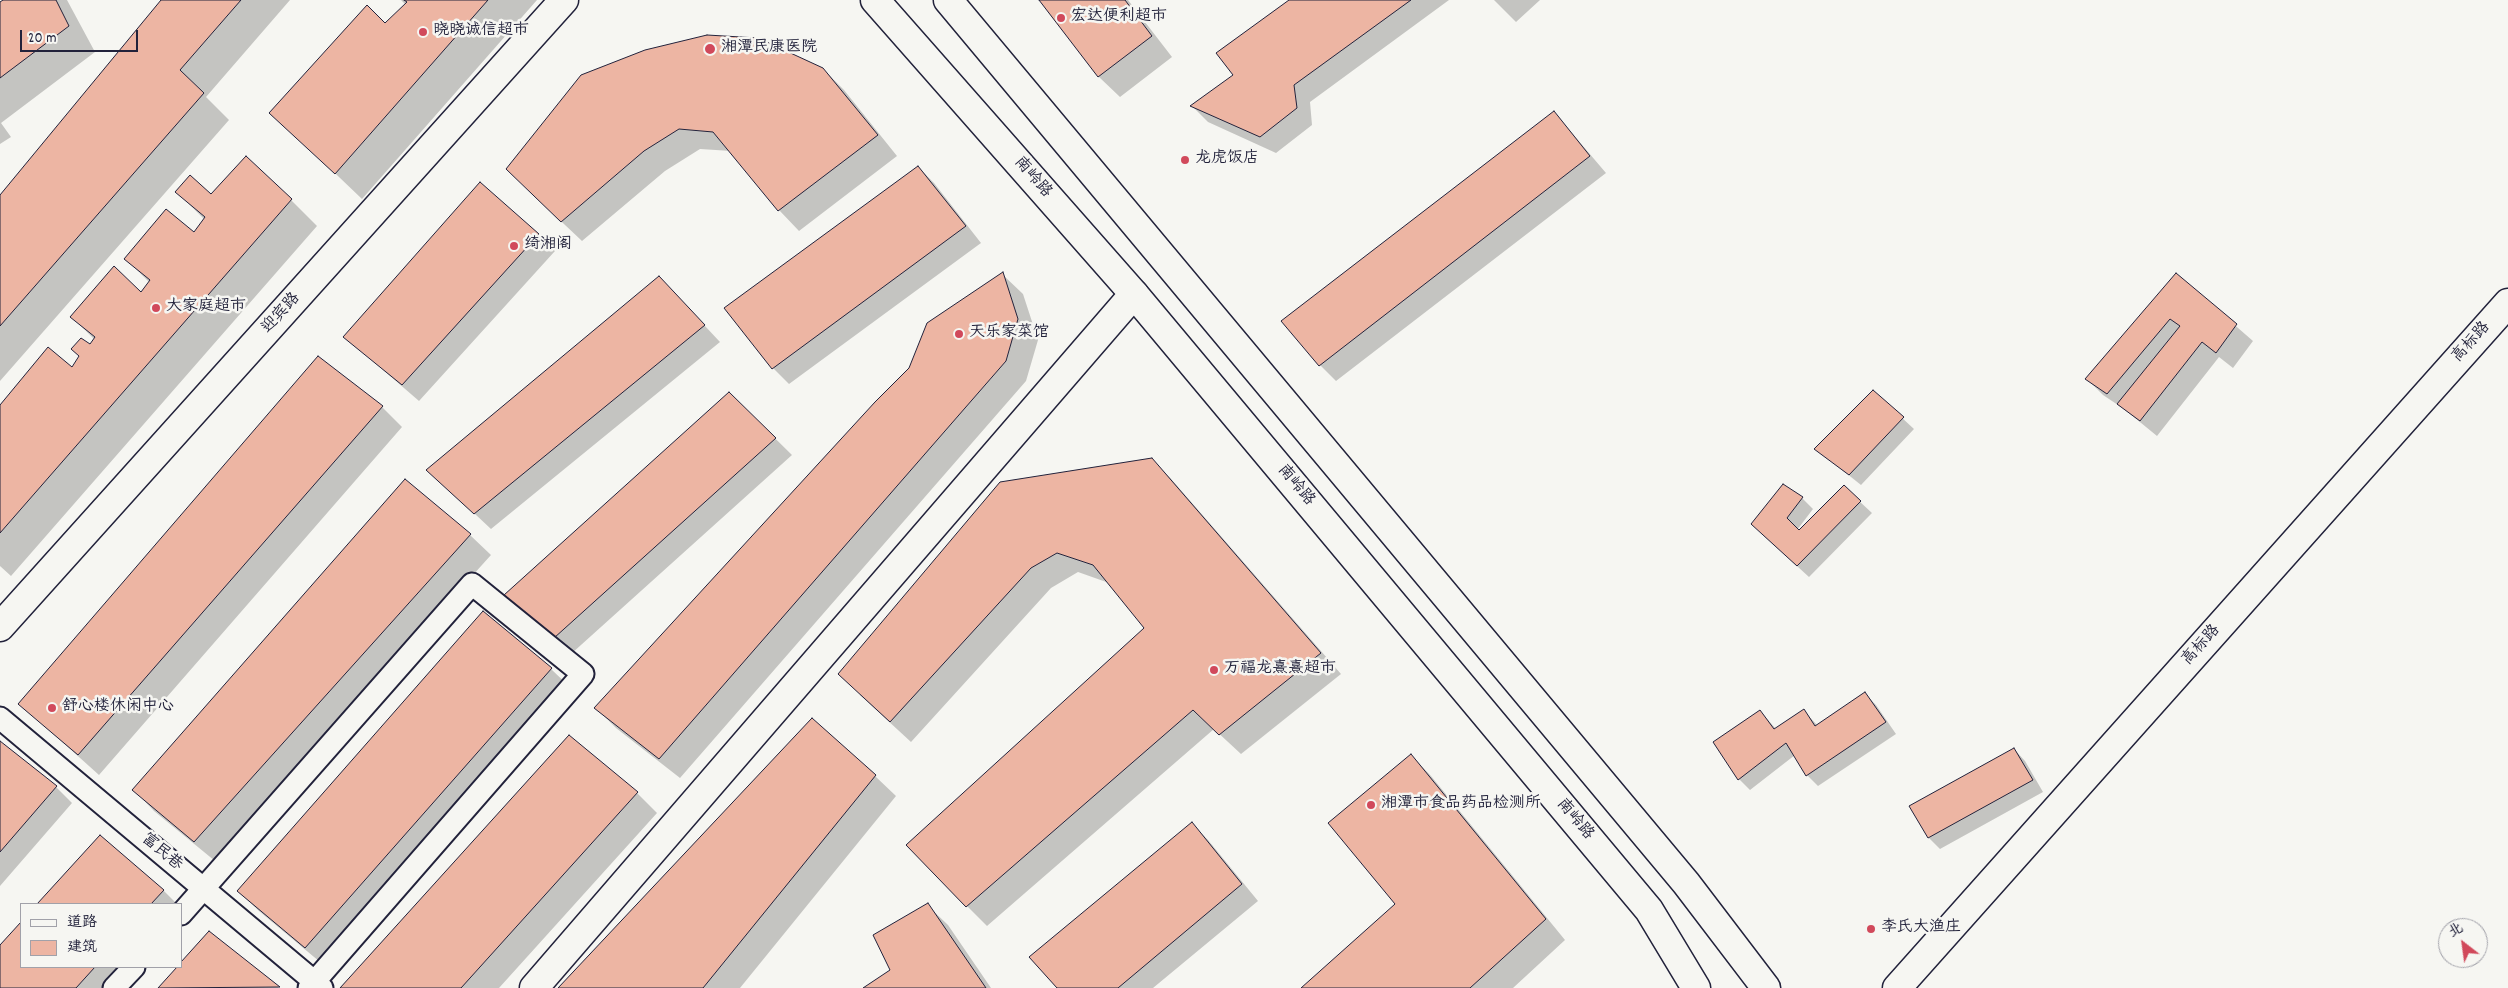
<!DOCTYPE html>
<html>
<head>
<meta charset="utf-8">
<style>
	body { margin:0 }
	#map { position:relative; width:2508px; height:988px; overflow:hidden; background:#f6f6f2; font-family:Dekko,"LXGW WenKai TC",sans-serif }
	canvas { display:block }
	.legend { position:absolute; left:20px; top:903px; width:162px; height:65px; box-sizing:border-box; background:#f6f6f2; border:1px solid #a1a1a9; margin:0; padding:6px 9px; list-style:none; font-size:15px; color:#22223b }
	.legend li { display:flex; align-items:center; gap:10px; height:25px }
	.legend b { width:25px; border:1px solid #a1a1a9 }
	.north { position:absolute; left:2438px; top:918px; width:50px; height:50px; box-sizing:border-box; background:#f6f6f2; border:1px solid #a1a1a9; border-radius:50%; rotate:330deg; font-size:14px; font-weight:700; line-height:20px; text-align:center; color:#22223b }
	.north::after { content:''; display:block; margin:auto; width:18px; height:22px; background:#d1495b; clip-path:polygon(50% 0,100% 100%,50% 72%,0 100%) }
	.scale { position:absolute; left:20px; top:30px; width:118px; height:22px; box-sizing:border-box; border:2px solid #22223b; border-top:0; padding-left:6px; font-size:15px; line-height:18px; white-space:nowrap; color:#22223b; -webkit-text-stroke:4px #f6f6f2; paint-order:stroke }
</style>
</head>
<body>
<div id="map">
<canvas width="2508" height="988"></canvas>
<ul class="legend">
<li><b style="height:6px;background:#f6f6f2"></b>道路</li>
<li><b style="height:14px;background:#edb5a3"></b>建筑</li>
</ul>
<div class="north">北</div>
<div class="scale">20 m</div>
</div>
<script>
const c = document.querySelector('canvas').getContext('2d');
c.lineJoin = 'round';
function fill(path, color) {
  c.fillStyle = color;
  c.fill(path, 'evenodd');
}
function toPath(rows) {
  const path = new Path2D();
  for (const r of rows) {
    path.moveTo(r[0], r[1]);
    for (let i = 2; i < r.length; i += 2) path.lineTo(r[i], r[i + 1]);
  }
  return path;
}
function trace(path, color, width, dash) {
  c.strokeStyle = color;
  c.lineWidth = width;
  c.lineCap = dash ? 'butt' : 'round';
  c.setLineDash(dash || []);
  c.stroke(path);
}
function write(font, color, halo, rows, align = 'center') {
  c.font = font + ' Dekko,"LXGW WenKai TC",sans-serif';
  c.lineWidth = 5;
  c.setLineDash([]);
  c.textBaseline = 'middle';
  c.strokeStyle = halo;
  c.fillStyle = color;
  for (const [text, x, y, turn = 0] of rows) {
    c.save();
    c.translate(x, y);
    c.rotate((+turn || 0) * Math.PI / 180);
    c.textAlign = isNaN(turn) ? turn : align;
    if (halo) c.strokeText(text, 0, 0);
    c.fillText(text, 0, 0);
    c.restore();
  }
}
fill(toPath([
	[5,0,67,0,95,52,1,123,11,137,0,144,0,4],
	[163,0,290,0,206,97,229,120,0,381,0,197],
	[401,0,537,0,362,199,271,112,385,25,406,5],
	[1041,0,1128,0,1172,57,1120,97,1099,77],
	[1291,0,1449,0,1310,102,1312,125,1276,153,1208,122,1192,106,1234,76],
	[1494,0,1540,0,1516,22],
	[823,69,844,90,897,156,799,231,779,210,731,151,700,149,665,171,582,241,528,190],
	[1554,112,1606,173,1336,381,1320,365],
	[918,167,934,183,981,243,789,384,773,368],
	[480,184,555,251,419,401,345,337],
	[177,192,291,200,317,226,11,576,0,566,0,407,72,369,94,339,72,317,141,294,150,283,126,259,194,234,205,220],
	[1002,274,1023,294,1038,340,1026,381,680,778,616,728,596,708],
	[2176,274,2253,341,2233,368,2219,357,2157,436,2124,409,2103,395,2087,379],
	[675,294,720,342,491,529,428,470],
	[1873,391,1914,429,1861,485,1816,449],
	[729,393,792,455,571,654,506,595],
	[382,407,402,427,99,775,20,704],
	[1152,459,1172,480,1341,674,1241,754,1214,729,987,926,967,906,1145,628,1109,583,1078,572,1051,588,911,742,860,695],
	[1844,487,1872,513,1809,577,1763,535,1802,498,1813,509,1797,530,1799,532],
	[470,535,491,555,215,861,154,811,134,790],
	[551,669,572,689,326,967,259,911,238,891],
	[1865,694,1876,705,1896,734,1818,786,1807,775,1795,755,1750,790,1739,779,1760,711,1776,729,1804,711,1818,726],
	[0,743,56,787,72,803,0,886],
	[2014,749,2025,761,2043,792,1940,849,1929,838],
	[1411,755,1431,776,1565,940,1513,988,1303,988,1397,904],
	[875,776,896,796,740,988,560,988],
	[637,793,657,813,499,988,342,988],
	[1192,824,1208,840,1258,901,1153,988,1059,988],
	[100,837,163,890,177,904,39,904],
	[927,905,948,925,991,988,865,988,892,971],
	[21,923,21,967,134,967,115,988,0,988,0,947],
	[209,933,279,988,159,988,179,967,181,967]
]), '#0003');
const building = toPath([
	[3,0,56,0,69,26,0,78,0,2,3,0],
	[161,0,241,0,180,70,204,93,0,326,0,195,161,0],
	[404,0,488,0,335,174,269,113,367,5,385,23,407,2,404,0],
	[1039,0,1125,0,1152,36,1098,77,1039,0],
	[1289,0,1411,0,1294,85,1297,108,1260,137,1190,106,1233,75,1216,53,1289,0],
	[707,35,758,38,823,68,878,135,778,211,713,132,679,129,644,151,561,222,506,169,581,75,645,50,707,35],
	[1554,111,1590,156,1319,366,1281,321,1554,111],
	[246,156,292,199,0,533,0,405,48,347,72,367,79,356,71,349,81,338,90,344,95,337,70,317,114,266,141,292,150,280,124,259,166,209,194,232,205,217,175,192,190,175,211,194,246,156],
	[918,166,966,226,772,369,724,308,918,166],
	[480,182,539,234,402,385,343,337,480,182],
	[1003,272,1018,319,1006,361,659,759,594,708,875,402,909,368,927,323,1003,272],
	[2176,273,2237,324,2216,353,2202,342,2140,421,2117,404,2180,326,2170,319,2107,394,2085,379,2176,273],
	[659,276,705,325,474,514,426,470,659,276],
	[318,356,383,406,78,755,18,704,318,356],
	[1873,390,1904,417,1849,475,1814,449,1873,390],
	[729,392,776,438,554,638,504,595,729,392],
	[1152,458,1321,653,1219,735,1193,710,966,907,906,845,1144,628,1093,565,1057,553,1031,568,890,722,838,674,1000,482,1152,458],
	[405,479,471,534,194,842,132,790,405,479],
	[1783,484,1803,497,1787,518,1799,530,1844,485,1861,501,1797,566,1751,524,1783,484],
	[483,611,552,668,305,948,237,891,483,611],
	[1865,692,1886,722,1806,776,1786,743,1738,780,1713,742,1760,710,1774,729,1804,709,1815,726,1865,692],
	[812,718,876,775,703,988,558,988,812,718],
	[569,735,638,792,461,988,340,988,569,735],
	[0,741,57,786,0,852,0,741],
	[2014,748,2033,780,1928,838,1909,806,2014,748],
	[1411,754,1546,919,1470,988,1301,988,1395,904,1328,823,1411,754],
	[1192,822,1242,884,1118,988,1057,988,1029,957,1192,822],
	[100,835,164,890,151,904,37,904,100,835],
	[928,903,986,988,863,988,890,970,873,935,928,903],
	[21,922,21,967,95,967,76,988,0,988,0,945,21,922],
	[209,931,280,987,158,988,177,967,181,967,181,962,209,931]
]);
fill(building, '#edb5a3');
trace(building, '#22223b', 1);
const lane = toPath([
	[0,718,322,988],
	[181,914,472,584,583,674,309,988],
	[114,988,134,967]
]);
const street = toPath([
	[0,627,564,0],
	[534,988,1134,294],
	[1897,988,2508,303]
]);
const secondary = toPath([
	[875,0,1134,294,1649,910,1696,988],
	[948,0,1686,883,1766,988]
]);
trace(lane, '#22223b', 25);
trace(street, '#22223b', 31);
trace(secondary, '#22223b', 31);
trace(lane, '#f6f6f2', 21);
trace(street, '#f6f6f2', 28);
trace(secondary, '#f6f6f2', 28);
for (const [x, y, r, color] of [
	[1061,18,5,"#d1495b"],
	[423,32,5,"#d1495b"],
	[710,49,6,"#d1495b"],
	[1185,160,5,"#d1495b"],
	[514,246,5,"#d1495b"],
	[156,308,5,"#d1495b"],
	[959,334,5,"#d1495b"],
	[1214,670,5,"#d1495b"],
	[52,708,5,"#d1495b"],
	[1371,805,5,"#d1495b"],
	[1871,929,5,"#d1495b"]
]) {
  const dot = new Path2D();
  dot.arc(x, y, r, 0, 2 * Math.PI);
  c.fillStyle = color;
  c.fill(dot);
  trace(dot, '#f6f6f2', 2);
}
write('16px', '#22223b', '#f6f6f2', [
	["宏达便利超市",1071,18],
	["晓晓诚信超市",433,32],
	["湘潭民康医院",721,49],
	["龙虎饭店",1195,160],
	["绮湘阁",524,246],
	["大家庭超市",166,308],
	["天乐家菜馆",969,334],
	["万福龙熹熹超市",1224,670],
	["舒心楼休闲中心",62,708],
	["湘潭市食品药品检测所",1381,805],
	["李氏大渔庄",1881,929]
], 'left');
write('16px', '#22223b', '#f6f6f2', [
	["南岭路",1032,178,49],
	["迎宾路",282,314,-48],
	["高标路",2472,343,-48],
	["南岭路",1295,486,50],
	["高标路",2202,646,-48],
	["南岭路",1574,820,50],
	["富民巷",161,853,40]
]);
</script>
</body>
</html>
